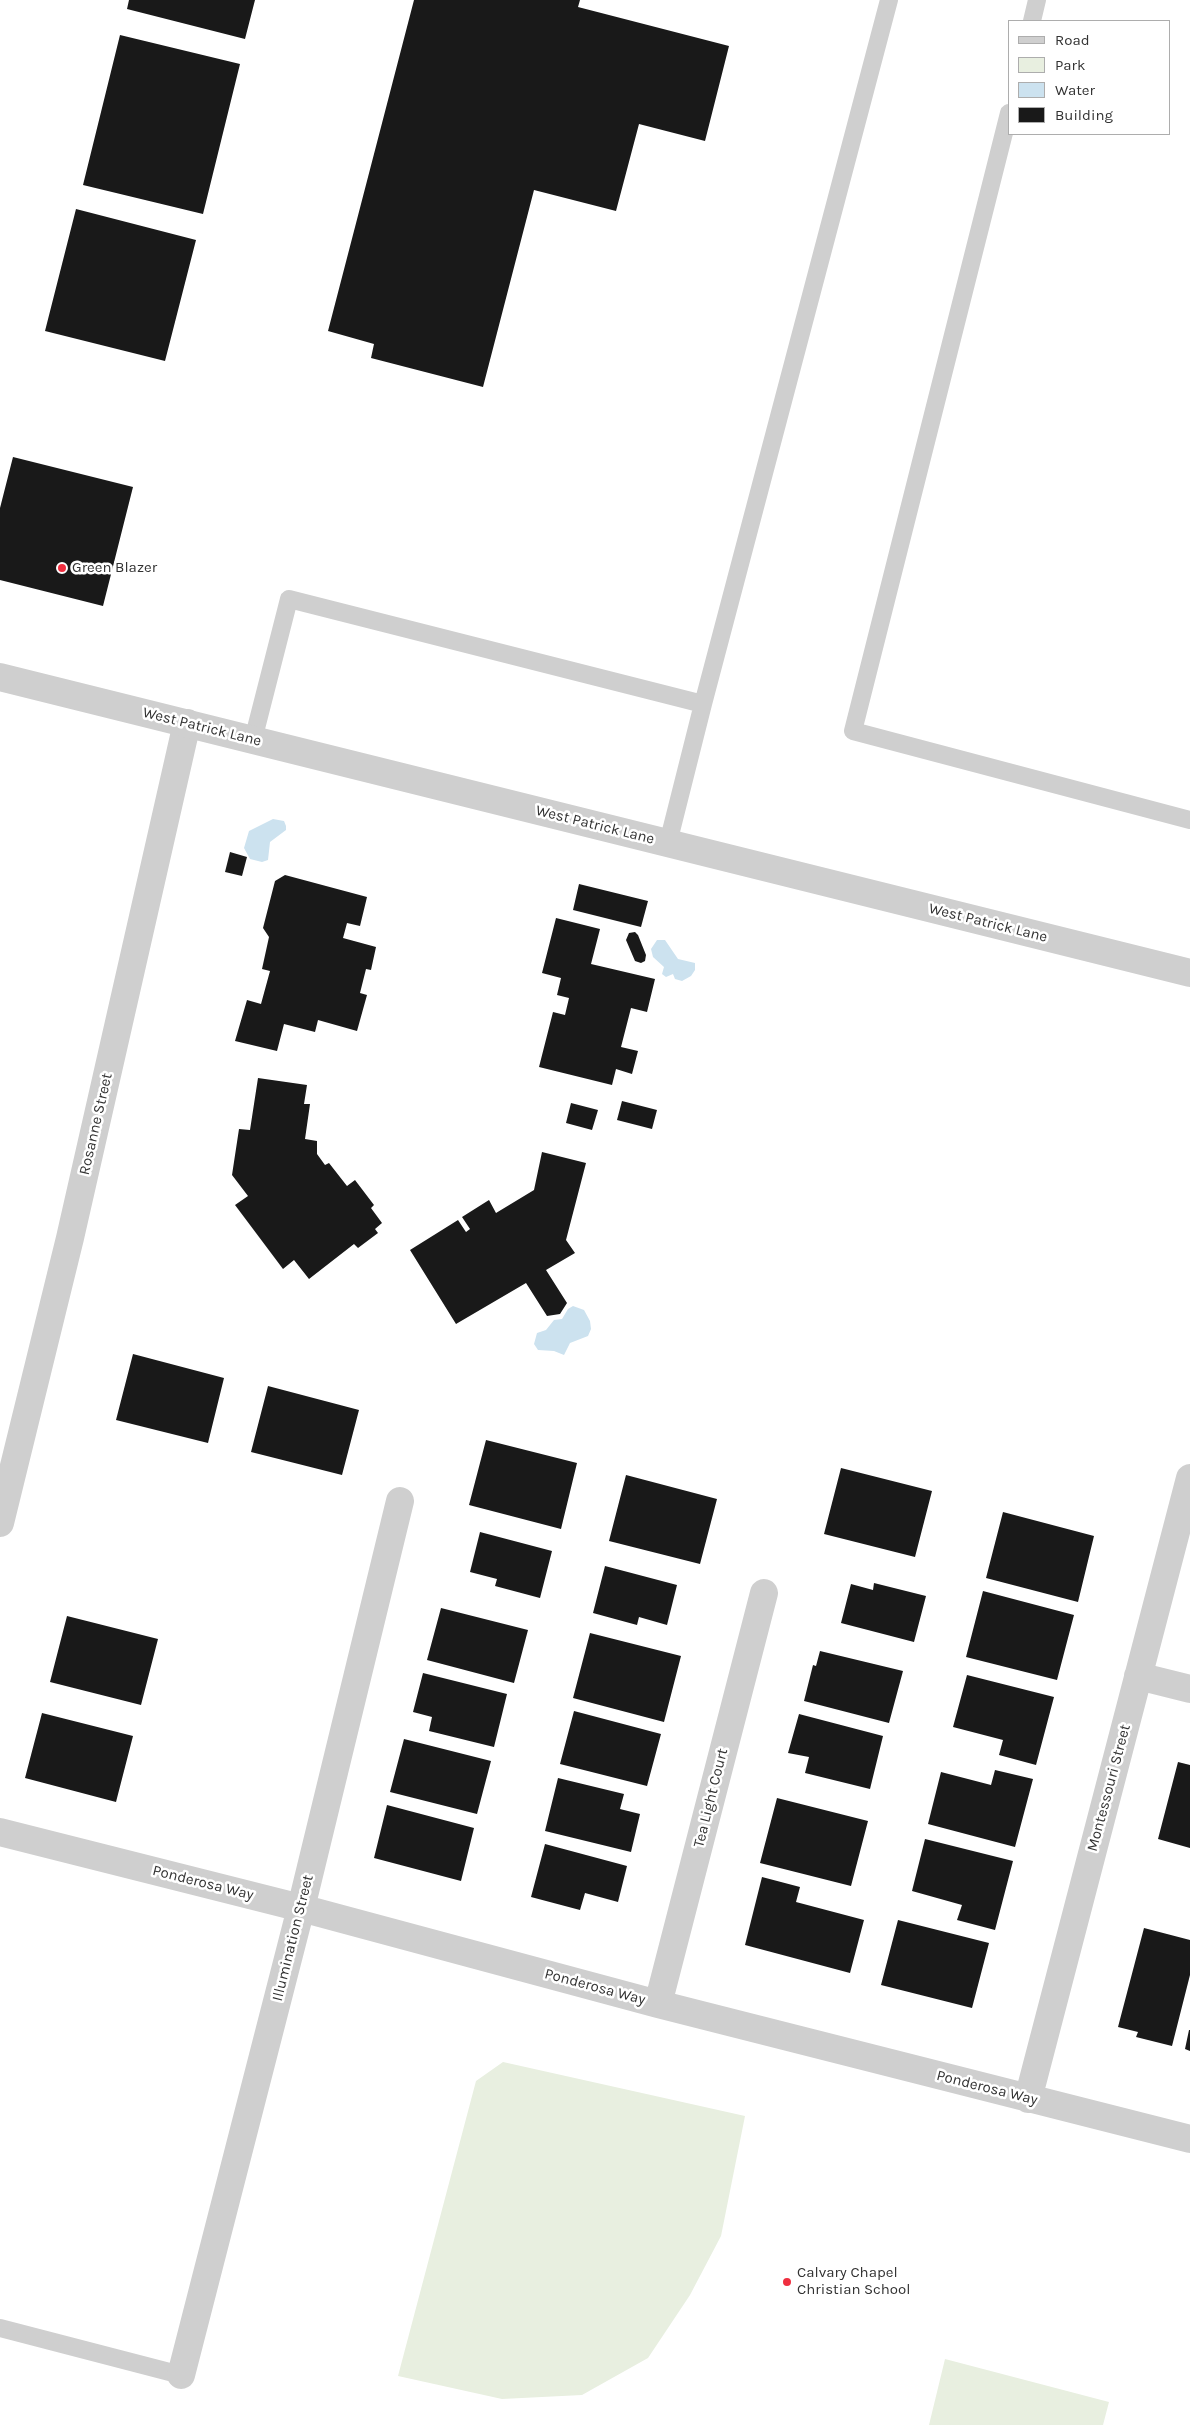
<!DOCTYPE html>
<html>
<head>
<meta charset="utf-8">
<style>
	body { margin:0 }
	#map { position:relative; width:1190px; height:2425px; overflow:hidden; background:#fff; font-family:Karla,sans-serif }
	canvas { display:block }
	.legend { position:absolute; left:1008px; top:20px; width:162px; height:115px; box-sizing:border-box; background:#fff; border:1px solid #adadad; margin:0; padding:6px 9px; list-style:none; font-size:15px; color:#323232 }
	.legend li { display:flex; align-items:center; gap:10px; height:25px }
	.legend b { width:25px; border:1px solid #adadad }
</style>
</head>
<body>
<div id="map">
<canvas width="1190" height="2425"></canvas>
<ul class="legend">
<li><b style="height:6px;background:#cfcfcf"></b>Road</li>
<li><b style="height:14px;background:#e8efe0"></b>Park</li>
<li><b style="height:14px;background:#cce2ef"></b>Water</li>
<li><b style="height:14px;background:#191919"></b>Building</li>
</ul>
</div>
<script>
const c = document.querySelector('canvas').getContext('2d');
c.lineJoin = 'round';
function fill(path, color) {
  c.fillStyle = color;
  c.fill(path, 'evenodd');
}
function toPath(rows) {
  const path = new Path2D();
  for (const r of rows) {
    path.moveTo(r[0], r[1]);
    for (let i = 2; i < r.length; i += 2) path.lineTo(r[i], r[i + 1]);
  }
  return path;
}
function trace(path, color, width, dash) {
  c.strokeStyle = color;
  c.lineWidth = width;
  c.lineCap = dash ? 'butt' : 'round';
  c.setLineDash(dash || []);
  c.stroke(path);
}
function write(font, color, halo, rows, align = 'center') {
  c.font = font + ' Karla,sans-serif';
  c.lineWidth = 5;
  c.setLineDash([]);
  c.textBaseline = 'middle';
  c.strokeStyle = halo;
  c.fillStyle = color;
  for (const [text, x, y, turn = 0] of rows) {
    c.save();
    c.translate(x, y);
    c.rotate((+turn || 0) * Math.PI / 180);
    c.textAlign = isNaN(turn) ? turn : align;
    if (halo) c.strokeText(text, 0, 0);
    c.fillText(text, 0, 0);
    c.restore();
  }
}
fill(toPath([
	[503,2062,745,2116,721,2236,690,2295,648,2358,582,2395,502,2399,398,2376,476,2081],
	[945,2359,1109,2402,1103,2425,929,2425]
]), '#e8efe0');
fill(toPath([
	[273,819,284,821,286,826,286,830,270,842,268,860,262,862,250,859,244,848,249,831],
	[657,940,665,940,678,959,695,963,695,970,691,976,682,981,675,979,673,974,666,977,662,974,664,967,653,957,651,949],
	[573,1306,584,1310,590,1321,591,1329,588,1336,570,1343,564,1355,554,1351,538,1350,534,1344,537,1333,546,1330,554,1320,562,1319,568,1309]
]), '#cce2ef');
fill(toPath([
	[129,0,255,0,245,39,127,9],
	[414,0,580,0,578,7,729,46,705,141,639,124,616,211,534,190,483,387,371,358,374,344,328,331],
	[120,35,240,64,203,214,83,185],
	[76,209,196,240,165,361,45,331],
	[13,457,133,487,103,606,0,580,0,508],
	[230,852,247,857,242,876,225,872],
	[285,875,367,897,360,926,347,923,343,938,376,947,371,970,366,969,360,993,367,995,357,1031,318,1020,315,1032,284,1024,277,1051,235,1041,247,1000,261,1004,270,971,262,969,269,937,263,928,275,881],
	[579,884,648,901,641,927,573,910],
	[556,918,600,929,591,964,655,979,647,1012,631,1008,621,1047,638,1051,632,1074,616,1069,612,1085,539,1067,553,1012,565,1015,569,998,557,995,561,978,542,973],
	[635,932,638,935,646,955,645,961,641,963,635,961,626,940,629,933],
	[258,1078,307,1085,304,1104,310,1104,305,1139,317,1141,317,1154,325,1165,329,1163,347,1186,355,1180,374,1205,371,1208,382,1223,375,1229,378,1233,358,1248,354,1244,309,1279,294,1260,283,1269,235,1205,248,1196,232,1175,239,1129,250,1130],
	[622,1101,657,1110,652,1129,617,1120],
	[571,1103,598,1110,592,1130,566,1123],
	[542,1152,586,1163,566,1240,575,1253,546,1270,567,1303,560,1314,547,1316,526,1283,456,1324,410,1250,458,1220,466,1232,470,1229,462,1217,489,1200,496,1213,534,1190],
	[133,1354,224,1378,208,1443,116,1420],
	[268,1386,359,1410,342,1475,251,1452],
	[486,1440,577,1463,561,1529,469,1505],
	[841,1468,932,1491,915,1557,824,1534],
	[626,1475,717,1499,700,1564,609,1541],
	[1003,1512,1094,1536,1078,1602,986,1578],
	[480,1532,552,1551,540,1598,495,1586,497,1579,470,1572],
	[605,1566,677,1585,667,1625,639,1617,637,1625,593,1613],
	[874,1583,926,1596,914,1642,841,1623,851,1584,873,1590],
	[983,1591,1074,1615,1057,1680,966,1657],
	[441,1608,528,1630,514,1683,427,1660],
	[67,1616,158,1639,141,1705,50,1682],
	[590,1633,681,1656,664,1722,573,1698],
	[820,1651,903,1671,889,1723,804,1701,813,1665,816,1666],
	[423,1673,507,1694,494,1747,429,1731,432,1717,413,1712],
	[967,1675,1054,1697,1036,1765,999,1755,1003,1740,953,1727],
	[574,1711,661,1734,647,1786,560,1764],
	[42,1713,133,1736,116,1802,25,1778],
	[799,1714,883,1736,870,1789,805,1773,809,1757,788,1753],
	[404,1739,491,1761,477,1814,390,1792],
	[1178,1762,1190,1765,1190,1848,1158,1839],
	[995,1770,1033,1779,1015,1847,928,1824,941,1772,991,1785],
	[558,1778,624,1794,620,1809,640,1814,631,1852,545,1831],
	[777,1798,868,1821,851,1886,760,1863],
	[387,1805,474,1828,461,1881,374,1858],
	[925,1839,1013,1861,995,1930,957,1920,962,1905,912,1891],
	[545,1844,627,1866,618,1902,585,1893,580,1910,531,1897],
	[762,1877,800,1887,796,1902,864,1920,850,1973,745,1945],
	[898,1920,989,1943,972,2008,881,1985],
	[1144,1928,1190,1940,1190,1975,1172,2046,1136,2037,1138,2032,1118,2027],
	[1189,2030,1190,2030,1190,2051,1185,2049]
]), '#191919');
trace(toPath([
	[1032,21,1037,0],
	[1009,113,853,731,1190,820],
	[253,740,289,599,703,704,889,0],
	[668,843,703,704],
	[0,2328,181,2375]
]), '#cfcfcf', 18);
trace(toPath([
	[0,1523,70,1238,187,723],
	[1138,1676,1190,1689],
	[0,1832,301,1908,658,2004,1190,2139],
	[658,2004,764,1593],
	[1028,2099,1190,1478],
	[181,2375,301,1908,400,1501]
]), '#cfcfcf', 28);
trace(toPath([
	[0,677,1190,973]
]), '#cfcfcf', 28);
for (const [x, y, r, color] of [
	[62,568,5,"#ef2e3f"],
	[787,2282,5,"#ef2e3f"]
]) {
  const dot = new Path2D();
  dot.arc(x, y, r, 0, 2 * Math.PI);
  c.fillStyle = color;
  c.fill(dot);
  trace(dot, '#fff', 2);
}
write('15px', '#323232', '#fff', [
	["Green Blazer",72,568],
	["Calvary Chapel",797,2273],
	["Christian School",797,2290]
], 'left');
write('15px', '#323232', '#fff', [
	["West Patrick Lane",202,727,14],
	["West Patrick Lane",595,825,14],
	["West Patrick Lane",988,923,14],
	["Rosanne Street",96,1124,-77],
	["Montessouri Street",1109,1788,-75],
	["Tea Light Court",711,1798,-76],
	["Ponderosa Way",203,1883,14],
	["Illumination Street",293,1938,-76],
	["Ponderosa Way",595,1987,15],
	["Ponderosa Way",987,2088,14]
]);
</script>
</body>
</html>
